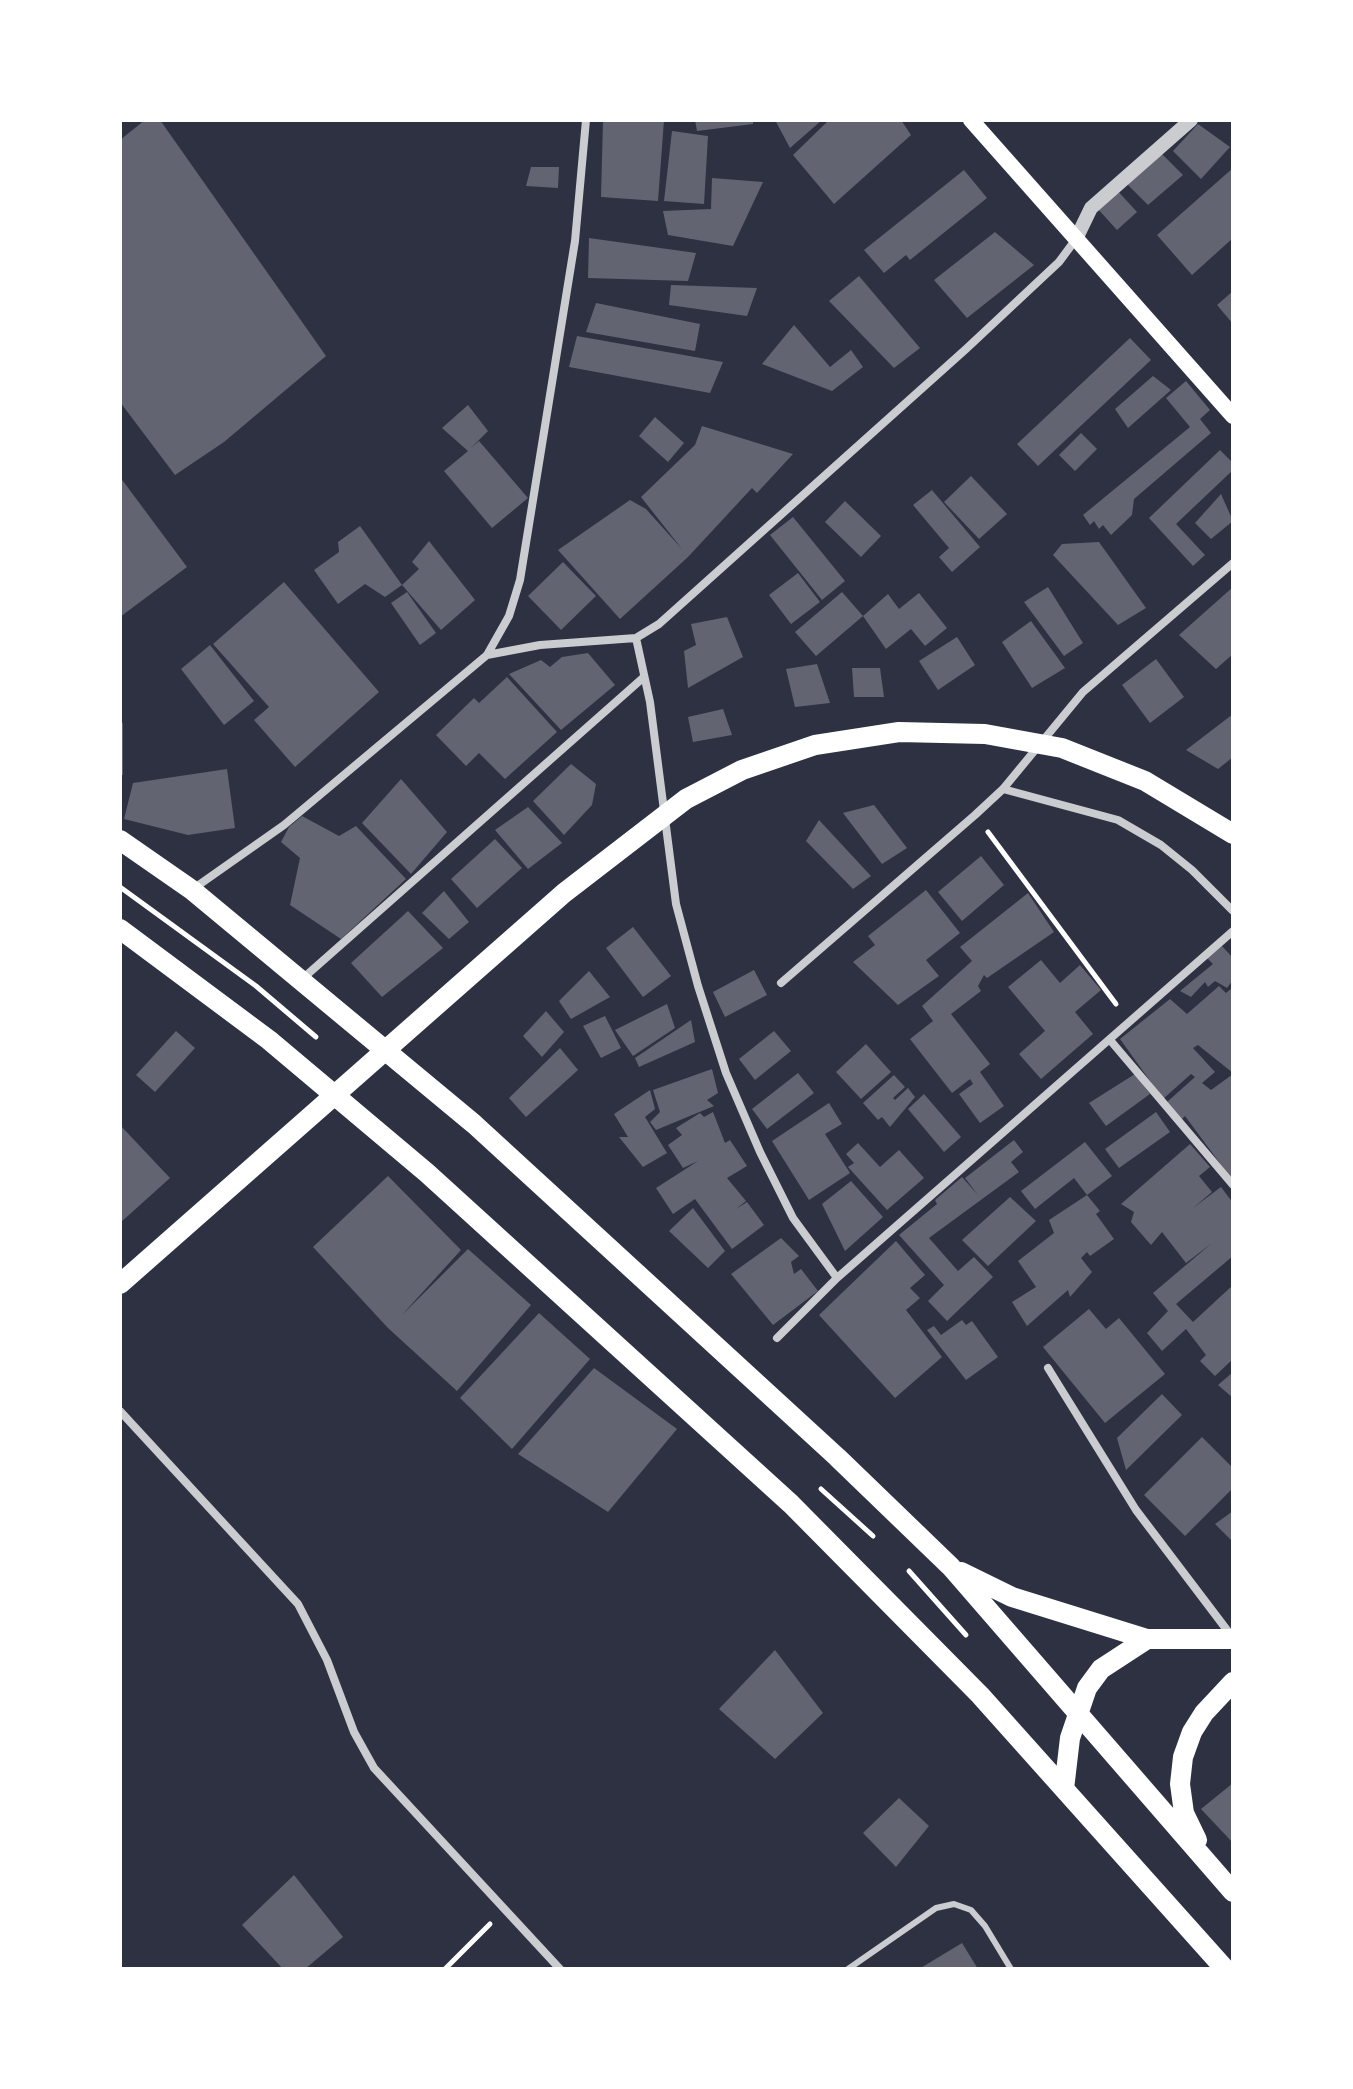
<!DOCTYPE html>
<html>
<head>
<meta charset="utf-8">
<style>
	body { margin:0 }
	#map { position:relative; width:1353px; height:2089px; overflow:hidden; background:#2d3142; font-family:"IBM Plex Serif",serif }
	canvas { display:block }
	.frame { position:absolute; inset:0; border:122px solid #fff; pointer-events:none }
</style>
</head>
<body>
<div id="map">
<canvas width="1353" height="2089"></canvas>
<div class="frame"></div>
</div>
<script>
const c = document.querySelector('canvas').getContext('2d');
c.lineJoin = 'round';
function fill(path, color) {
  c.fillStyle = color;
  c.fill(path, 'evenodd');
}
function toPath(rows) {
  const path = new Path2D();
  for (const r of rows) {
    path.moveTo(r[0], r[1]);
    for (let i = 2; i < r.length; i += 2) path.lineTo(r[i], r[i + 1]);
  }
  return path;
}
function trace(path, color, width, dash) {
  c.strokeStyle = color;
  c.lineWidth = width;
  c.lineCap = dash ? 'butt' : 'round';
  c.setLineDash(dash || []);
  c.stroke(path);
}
fill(toPath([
	[145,120,160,120,326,356,224,442,175,475,120,402,120,140],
	[603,120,664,120,658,201,601,197],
	[695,120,753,120,753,124,697,131],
	[775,120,822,120,790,148],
	[829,120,901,120,911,135,834,204,793,155],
	[1198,124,1230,147,1201,179,1173,151],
	[672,131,708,136,704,204,664,201],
	[1159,151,1183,175,1148,205,1125,182],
	[531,167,559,167,558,188,526,186],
	[1233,168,1233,238,1192,275,1157,235],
	[964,170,987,198,910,260,906,255,884,273,864,250],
	[712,178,763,182,733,246,668,235,663,211,711,209],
	[1116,189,1137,212,1117,230,1096,207],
	[995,232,1034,265,967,318,934,280],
	[589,238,696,253,688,281,588,278],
	[859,276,920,348,894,368,829,301],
	[671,285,757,288,747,316,669,305],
	[1233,291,1233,324,1217,305],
	[596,303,700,324,695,351,586,332],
	[794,325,830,367,851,350,863,367,832,391,762,364],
	[577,336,723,362,710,393,569,367],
	[1130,338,1151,360,1038,466,1017,444],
	[1153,376,1171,390,1128,428,1115,409],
	[1186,381,1210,410,1200,419,1211,433,1134,499,1132,515,1111,535,1103,525,1099,529,1094,521,1090,525,1083,515,1190,427,1166,398],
	[468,405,488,431,471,448,479,441,528,498,492,528,444,471,468,451,442,428],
	[655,417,684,443,668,462,639,436],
	[702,426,793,454,757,493,752,488,688,557,620,619,558,550,630,500,646,509,682,549,641,497,695,445],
	[1081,433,1097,449,1075,471,1059,455],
	[1220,450,1233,463,1233,470,1176,524,1205,555,1193,566,1149,518],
	[971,476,1007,514,979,539,944,502],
	[120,477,187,567,120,617],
	[932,490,980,547,952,572,939,557,949,548,913,505],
	[1221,494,1233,521,1211,539,1195,523],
	[845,501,881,536,861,557,825,522],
	[793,517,845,581,822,600,770,535],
	[360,526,402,585,385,597,365,584,338,604,314,570,339,552,338,542],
	[429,541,475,600,441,630,402,585,419,569,412,562],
	[1099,542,1146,608,1118,625,1053,555,1062,544],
	[563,562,596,596,561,630,528,596],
	[798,573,820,602,791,624,769,595],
	[284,582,379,692,295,767,254,720,269,707,213,644],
	[1048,587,1083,643,1064,656,1024,602],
	[1233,587,1233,654,1216,669,1179,635],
	[407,592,436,633,420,645,391,603],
	[842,592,863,616,888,594,899,609,919,593,947,628,925,646,911,629,886,649,863,616,816,656,795,632],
	[727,617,743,657,688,688,684,651,696,645,691,624],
	[1031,621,1065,668,1032,688,1002,642],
	[957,637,975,665,938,690,919,661],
	[210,645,254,701,224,725,181,669],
	[588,653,615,685,561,730,509,674,541,660,550,667,562,657],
	[1156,659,1184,697,1150,723,1122,685],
	[817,664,830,703,795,707,786,669],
	[852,668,880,668,884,697,854,697],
	[507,677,557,732,505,779,479,753,466,766,436,735,474,698,479,703],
	[723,709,732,735,693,742,688,717],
	[1233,714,1233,757,1218,769,1186,750],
	[120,723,123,723,123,775,120,775],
	[571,764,596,784,592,805,564,835,533,801],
	[227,769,235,828,188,835,124,819,133,783],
	[401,779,447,832,411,874,362,823],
	[874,805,907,848,882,864,843,813],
	[528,807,562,843,528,869,495,830],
	[302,816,339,836,356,826,406,879,341,939,290,905,300,858,281,842,289,827],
	[819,820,871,876,853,889,806,841],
	[495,839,522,868,477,908,451,879],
	[981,856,1004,885,962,921,938,892],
	[926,890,960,933,926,960,939,976,898,1005,853,962,875,945,868,936],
	[444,891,469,922,449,939,422,913],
	[1028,893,1054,932,987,978,984,975,978,986,981,991,951,1014,990,1064,980,1072,1004,1106,980,1123,959,1094,973,1084,970,1079,952,1093,910,1039,933,1021,922,1006,972,961,960,947],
	[408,911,443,948,382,997,351,963],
	[633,927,671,976,643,997,606,948],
	[1222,946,1233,958,1233,980,1227,988,1215,981,1208,987,1205,982,1191,997,1180,991,1213,964,1207,958],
	[1041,960,1060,983,1080,965,1101,990,1075,1012,1093,1034,1041,1079,1019,1054,1045,1031,1008,987],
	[754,970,767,995,725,1017,713,992],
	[589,971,610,997,571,1019,559,1001],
	[1219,986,1226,993,1233,987,1233,1073,1198,1045,1193,1048,1215,1072,1202,1083,1211,1090,1233,1074,1233,1181,1185,1116,1182,1119,1167,1102,1195,1077,1191,1074,1163,1099,1120,1039,1170,999,1187,1014],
	[667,1004,675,1028,633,1056,615,1030],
	[546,1011,564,1032,542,1057,523,1036],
	[605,1016,621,1048,601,1058,583,1026],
	[691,1020,695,1042,639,1067,635,1058],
	[176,1031,195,1048,155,1092,136,1075],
	[774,1031,791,1051,755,1080,739,1059],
	[866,1044,891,1072,861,1099,836,1072],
	[560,1048,578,1070,526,1117,509,1098],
	[712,1069,718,1093,707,1100,714,1106,656,1130,650,1122,660,1112,653,1090],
	[798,1073,814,1093,767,1129,752,1109],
	[1135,1074,1150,1094,1106,1126,1089,1103],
	[894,1075,905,1087,893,1098,895,1100,908,1088,915,1097,890,1127,882,1117,878,1120,863,1103],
	[650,1090,655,1109,645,1117,667,1153,643,1167,619,1137,628,1137,614,1114],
	[924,1094,961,1137,944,1152,908,1109],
	[829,1103,842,1124,825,1134,850,1173,809,1200,772,1141],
	[713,1112,725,1143,730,1140,747,1166,727,1178,746,1201,736,1209,747,1202,764,1225,732,1249,695,1199,673,1214,656,1188,698,1161,683,1168,668,1145,682,1135,676,1128,700,1113,704,1117],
	[1156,1112,1170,1132,1119,1168,1105,1149],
	[120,1125,170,1178,120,1223],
	[1014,1140,1023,1152,1011,1162,1019,1172,929,1238,958,1271,974,1257,993,1277,947,1321,928,1301,944,1285,899,1235,937,1204,935,1200,962,1177,978,1195,965,1178],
	[1085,1142,1112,1176,1087,1195,1100,1211,1096,1214,1114,1239,1090,1256,1087,1252,1081,1258,1092,1272,1070,1297,1068,1290,1027,1326,1012,1302,1036,1287,1018,1261,1054,1233,1049,1220,1087,1195,1074,1178,1035,1209,1021,1191],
	[858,1143,880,1167,899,1150,924,1178,887,1210,848,1167,854,1163,846,1154],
	[1190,1144,1210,1167,1199,1176,1212,1192,1193,1208,1221,1187,1233,1203,1233,1256,1176,1304,1193,1322,1233,1285,1233,1359,1215,1376,1200,1361,1206,1355,1186,1329,1162,1351,1147,1333,1168,1311,1153,1293,1212,1243,1186,1263,1162,1232,1151,1245,1131,1222,1134,1212,1121,1204],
	[388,1176,461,1250,401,1316,468,1249,531,1305,457,1391,388,1328,313,1247],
	[851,1181,883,1217,845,1251,822,1204],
	[1010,1197,1036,1221,988,1266,962,1240],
	[693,1208,725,1251,708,1268,669,1231],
	[781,1238,799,1256,791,1262,794,1274,801,1269,818,1291,773,1325,731,1274],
	[896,1241,925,1275,910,1288,920,1298,906,1310,942,1357,895,1398,819,1315],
	[1089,1309,1106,1329,1119,1318,1165,1374,1105,1423,1043,1347],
	[539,1313,590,1359,512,1449,460,1398],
	[962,1320,966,1325,972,1321,998,1357,966,1380,927,1330,934,1326,941,1335],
	[594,1368,677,1429,608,1512,518,1454],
	[1233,1372,1233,1398,1218,1385],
	[1162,1394,1182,1415,1126,1470,1117,1438],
	[1202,1437,1233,1468,1233,1488,1185,1536,1144,1495],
	[1233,1511,1233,1542,1215,1524],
	[775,1650,823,1713,775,1759,719,1709],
	[1233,1783,1233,1843,1201,1809],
	[899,1798,929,1826,896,1867,863,1833],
	[294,1875,343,1937,305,1969,283,1969,242,1925],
	[962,1943,978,1969,919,1969]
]), '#626471');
trace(toPath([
	[988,832,1116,1004],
	[120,887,256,986,316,1037],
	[821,1489,873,1536],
	[909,1571,966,1635],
	[445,1969,490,1924]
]), '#fff', 5);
trace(toPath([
	[848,1969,936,1908,954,1904,971,1910,985,1926,1011,1969]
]), '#caccd0', 6);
trace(toPath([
	[636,638,650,702,676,904,698,986,726,1073,760,1152,793,1218,837,1278],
	[487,655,540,645,636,638,659,624,966,349,1059,262,1076,239],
	[1003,789,1118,820,1161,845,1192,870,1233,911],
	[193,889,284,825,487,655,509,616,520,580,575,241,586,120],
	[301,980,644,677],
	[781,983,975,815,1003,789,1083,692,1233,563],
	[1110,1040,1233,1185],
	[777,1338,837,1278,1233,931],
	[1048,1368,1136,1510,1233,1638],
	[120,1411,298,1604,327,1660,354,1732,374,1768,560,1969]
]), '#caccd0', 8);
trace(toPath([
	[1076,239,1091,208,1191,120]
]), '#caccd0', 14);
trace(toPath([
	[971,120,1233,416]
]), '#fff', 16);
trace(toPath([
	[120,840,192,890,474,1124,837,1457,951,1567,1233,1892],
	[120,929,269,1040,427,1173,791,1504,980,1695,1225,1969],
	[120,1284,564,893,686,799,742,770,815,745,899,732,985,734,1062,748,1145,781,1233,834],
	[961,1572,1012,1597,1147,1639,1233,1639],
	[1064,1789,1070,1738,1087,1688,1101,1669,1147,1639],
	[1197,1840,1184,1813,1180,1784,1183,1757,1192,1732,1204,1713,1233,1682]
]), '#fff', 20);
</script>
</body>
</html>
